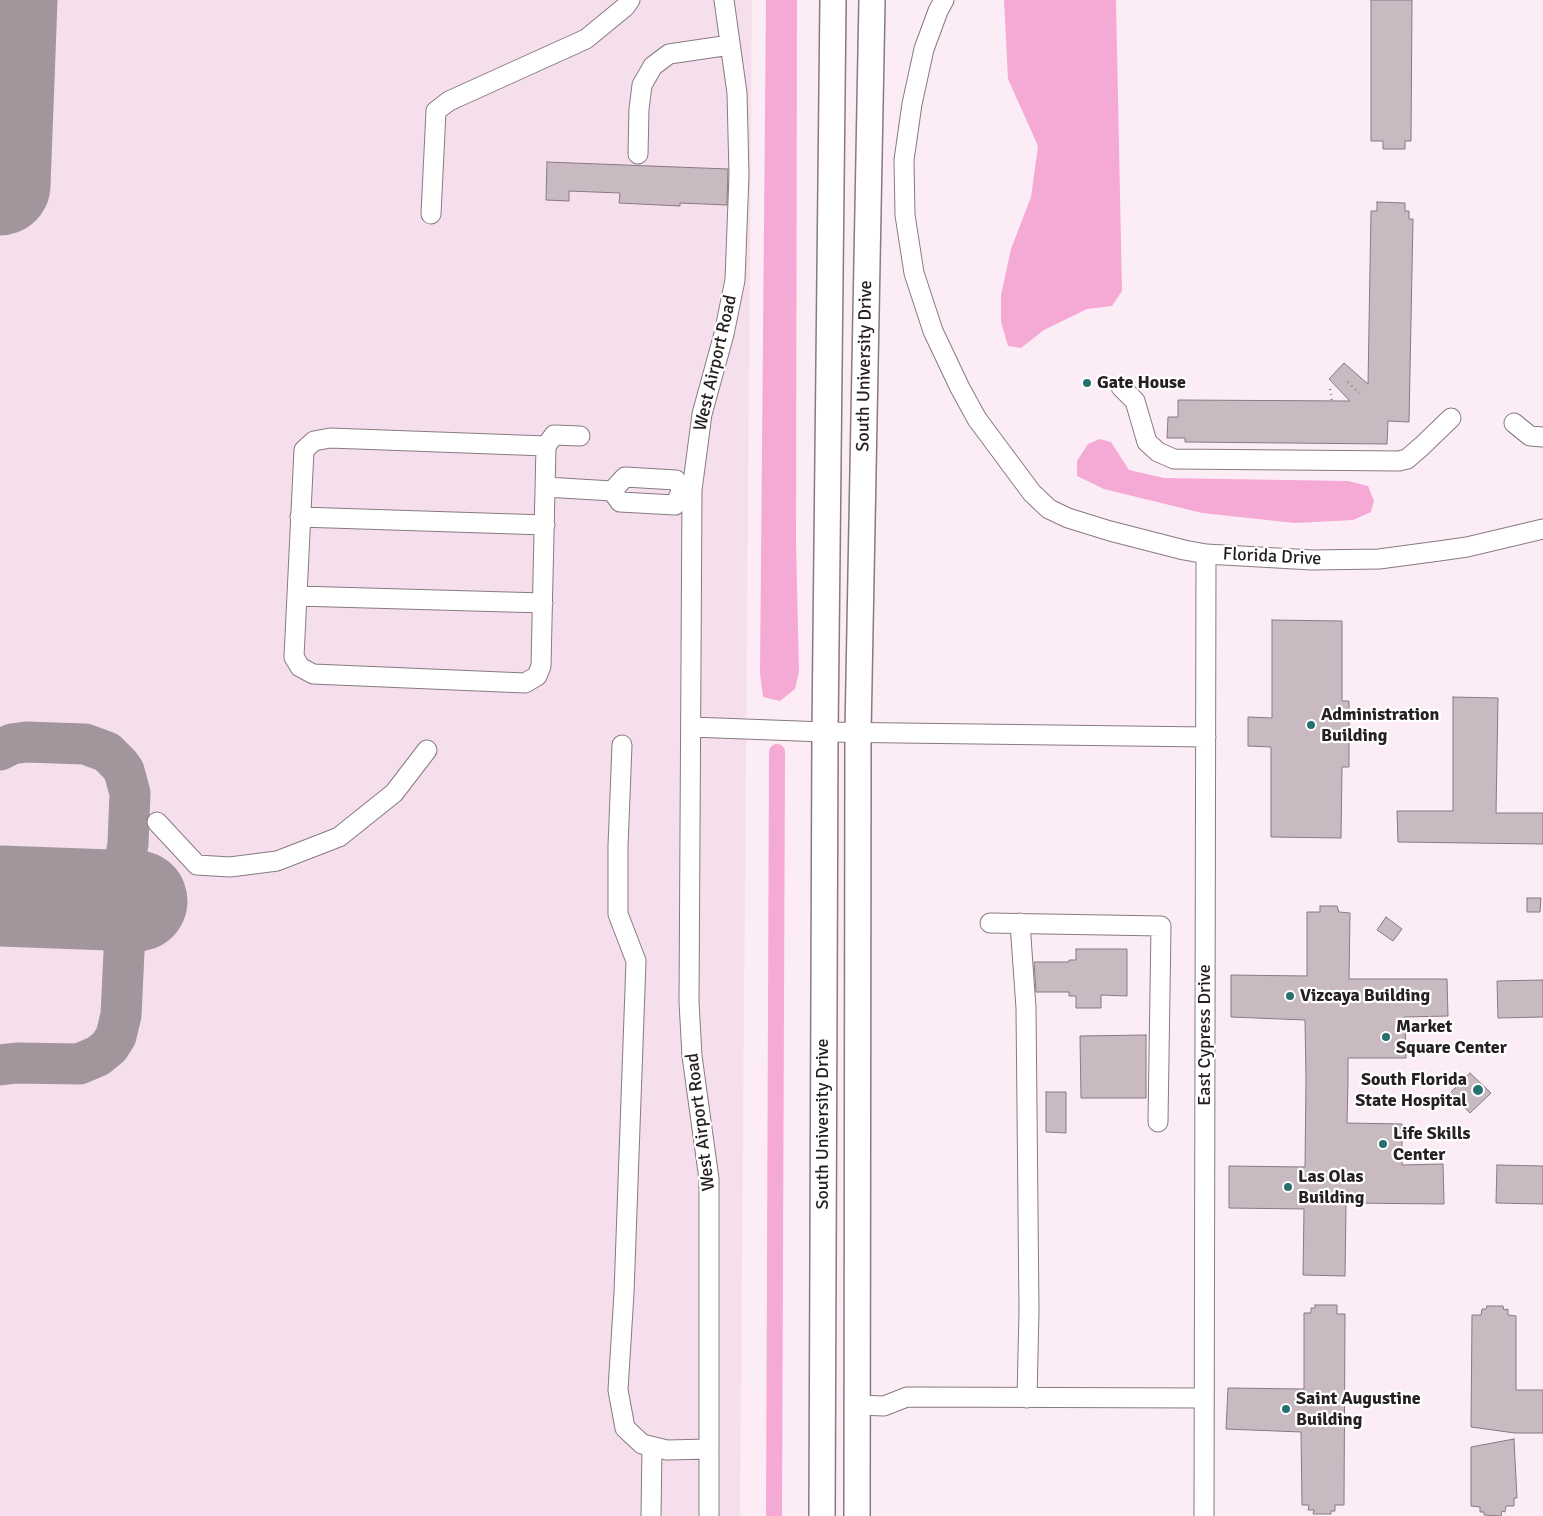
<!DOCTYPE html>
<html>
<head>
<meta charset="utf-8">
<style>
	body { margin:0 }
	canvas { display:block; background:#fcecf5 }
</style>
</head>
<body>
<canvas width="1543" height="1516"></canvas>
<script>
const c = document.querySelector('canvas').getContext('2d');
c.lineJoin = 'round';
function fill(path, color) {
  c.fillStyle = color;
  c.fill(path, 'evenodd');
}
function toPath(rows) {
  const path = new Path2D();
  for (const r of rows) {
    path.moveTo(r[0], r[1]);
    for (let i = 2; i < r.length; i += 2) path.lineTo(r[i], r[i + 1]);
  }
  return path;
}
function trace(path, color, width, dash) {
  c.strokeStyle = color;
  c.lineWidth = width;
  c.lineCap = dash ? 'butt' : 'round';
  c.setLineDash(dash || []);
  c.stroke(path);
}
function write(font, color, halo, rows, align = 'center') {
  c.font = font + ' Signika,sans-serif';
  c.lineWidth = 4.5;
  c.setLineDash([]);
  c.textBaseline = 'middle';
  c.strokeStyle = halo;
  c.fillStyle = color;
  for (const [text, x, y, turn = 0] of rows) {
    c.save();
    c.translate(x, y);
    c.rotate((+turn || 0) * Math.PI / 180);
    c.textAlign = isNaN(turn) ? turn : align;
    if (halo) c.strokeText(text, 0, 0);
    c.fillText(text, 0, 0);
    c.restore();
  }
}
fill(toPath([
	[0,0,752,0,740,1516,0,1516]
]), '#f6dfec');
fill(toPath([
	[766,0,797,0,796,543,799,672,795,689,780,701,763,697,760,673],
	[1004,0,1116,0,1122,291,1112,306,1087,309,1044,330,1021,348,1008,346,1001,322,1001,295,1011,249,1031,197,1038,146,1008,79],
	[1100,439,1111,442,1129,470,1164,478,1348,481,1368,486,1374,501,1371,512,1353,520,1295,523,1202,513,1104,489,1077,476,1077,461,1088,444]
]), '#f5aad6');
trace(toPath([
	[774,1516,777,752]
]), '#f5aad6', 16);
trace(toPath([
	[0,34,6,0],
	[0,83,4,89],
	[0,750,12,744,26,742,85,744,107,752,119,764,124,771,130,793,128,844,124,866,121,873,110,887,96,895,82,899],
	[0,1065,17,1063,79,1064,98,1056,109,1047,116,1036,121,1015,124,952,123,939,118,926,108,914,96,905,82,899]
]), '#a2969c', 41);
trace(toPath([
	[0,185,7,0],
	[0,896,137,901]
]), '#a2969c', 101);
const building = toPath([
	[1371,0,1412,0,1411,141,1405,141,1405,149,1383,149,1383,141,1371,141,1371,0],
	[547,162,728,169,727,205,680,203,680,206,619,203,620,193,569,191,569,201,546,200,547,162],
	[1377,202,1405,203,1405,211,1409,211,1409,219,1413,219,1409,422,1388,421,1387,444,1185,442,1185,438,1167,438,1168,417,1178,417,1178,400,1350,401,1329,379,1344,363,1368,384,1371,211,1377,211,1377,202],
	[1272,620,1342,621,1342,701,1349,701,1349,767,1342,767,1341,838,1271,837,1271,747,1248,746,1248,717,1272,718,1272,620],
	[1453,697,1498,698,1496,813,1543,813,1543,844,1398,842,1397,811,1453,811,1453,697],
	[1527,898,1541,898,1540,912,1527,912,1527,898],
	[1320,906,1337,906,1339,912,1350,913,1349,979,1447,979,1448,1016,1405,1017,1406,1058,1348,1058,1348,1081,1347,1123,1402,1124,1402,1165,1443,1164,1444,1204,1346,1203,1345,1276,1303,1275,1304,1209,1229,1208,1229,1166,1305,1167,1306,1079,1305,1020,1231,1017,1231,975,1307,976,1307,912,1320,912,1320,906],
	[1386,917,1402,929,1393,941,1377,930,1386,917],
	[1076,949,1127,949,1127,996,1101,995,1101,1008,1076,1008,1076,996,1069,996,1069,992,1036,992,1034,962,1069,962,1069,960,1076,960,1076,949],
	[1543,980,1543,1017,1498,1018,1497,981,1543,980],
	[1146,1035,1146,1098,1081,1098,1080,1036,1146,1035],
	[1470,1073,1491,1093,1470,1113,1450,1093,1470,1073],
	[1046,1092,1066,1092,1066,1133,1046,1132,1046,1092],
	[1497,1165,1543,1166,1543,1204,1496,1203,1497,1165],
	[1315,1305,1337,1305,1337,1314,1345,1314,1344,1505,1335,1505,1335,1511,1331,1511,1331,1514,1313,1514,1314,1510,1308,1510,1309,1505,1302,1505,1301,1432,1226,1429,1228,1388,1304,1389,1304,1313,1311,1313,1311,1308,1315,1308,1315,1305],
	[1487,1306,1503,1306,1504,1310,1508,1309,1508,1315,1516,1316,1516,1390,1543,1390,1543,1433,1515,1433,1471,1427,1472,1315,1481,1315,1482,1309,1486,1309,1487,1306],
	[1514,1439,1517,1498,1514,1498,1514,1506,1506,1506,1505,1512,1502,1511,1501,1516,1484,1515,1484,1512,1480,1512,1480,1507,1471,1506,1471,1447,1514,1439]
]);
fill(building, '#c9bac2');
trace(building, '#887a82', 1);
const minor = toPath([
	[944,0,938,11,924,49,912,104,904,160,905,215,914,273,933,331,960,388,977,419,1032,493,1049,509,1068,518,1110,531,1184,550,1206,554,1312,560,1379,559,1439,551,1467,547,1543,529],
	[638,154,639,109,642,85,653,66,669,54,730,45],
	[431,214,436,111,449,101,586,39,625,7,630,0],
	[1121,387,1135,401,1147,442,1158,452,1174,459,1399,461,1407,459,1422,446,1451,418],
	[1514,423,1530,436,1543,437],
	[330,438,546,446,541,666,537,676,525,683,313,674,300,667,294,657,304,450,314,441,330,438],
	[546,446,554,435,580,436],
	[546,487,612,491,625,477,676,480,682,489],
	[612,491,620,502,675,505,682,489],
	[300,517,545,525],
	[297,596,543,603],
	[691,727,825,732,1206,737],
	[622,745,618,846,618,914,636,961,624,1293,618,1390,625,1428,642,1444,667,1450,709,1449],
	[157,822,197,865,230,867,277,861,339,837,394,793,427,750],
	[990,923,1161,926,1158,1122],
	[1020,923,1026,1008,1029,1311,1027,1398],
	[858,1405,884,1406,907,1397,1204,1398],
	[651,1516,652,1447],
	[709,1516,709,1179,692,1056,689,1002,692,490,702,414,724,334,735,280,739,175,737,93,724,0],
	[1204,1516,1206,554]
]);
const major = toPath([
	[822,1516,825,732,833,0],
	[857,1516,858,732,872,0]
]);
trace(minor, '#887a81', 21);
trace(major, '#887a81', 28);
trace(toPath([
	[1348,382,1359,393],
	[1330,389,1332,401]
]), '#8b8086', 2.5, [1, 4]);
trace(minor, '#fff', 19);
trace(major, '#fff', 25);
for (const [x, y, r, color] of [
	[1087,383,5,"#267170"],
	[1311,725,5,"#267170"],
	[1290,996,5,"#267170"],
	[1386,1037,5,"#267170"],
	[1478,1090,6,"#267170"],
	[1383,1144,5,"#267170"],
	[1288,1187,5,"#267170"],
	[1286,1409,5,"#267170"]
]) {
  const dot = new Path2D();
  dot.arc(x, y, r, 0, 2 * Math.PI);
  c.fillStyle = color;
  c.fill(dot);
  trace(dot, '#fff', 2);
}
write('18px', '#262023', '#fff', [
	["West Airport Road",716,363,-77],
	["South University Drive",865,366,-89],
	["Florida Drive",1272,557,3],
	["East Cypress Drive",1205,1035,-90],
	["West Airport Road",701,1122,-97],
	["South University Drive",823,1124,-90]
]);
write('bold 18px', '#262023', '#fff', [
	["Gate House",1097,383],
	["Administration",1321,715],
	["Building",1321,736],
	["Vizcaya Building",1300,996],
	["Market",1396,1027],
	["Square Center",1396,1048],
	["South Florida",1467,1080,"right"],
	["State Hospital",1467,1101,"right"],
	["Life Skills",1393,1134],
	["Center",1393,1155],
	["Las Olas",1298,1177],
	["Building",1298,1198],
	["Saint Augustine",1296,1399],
	["Building",1296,1420]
], 'left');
</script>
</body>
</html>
